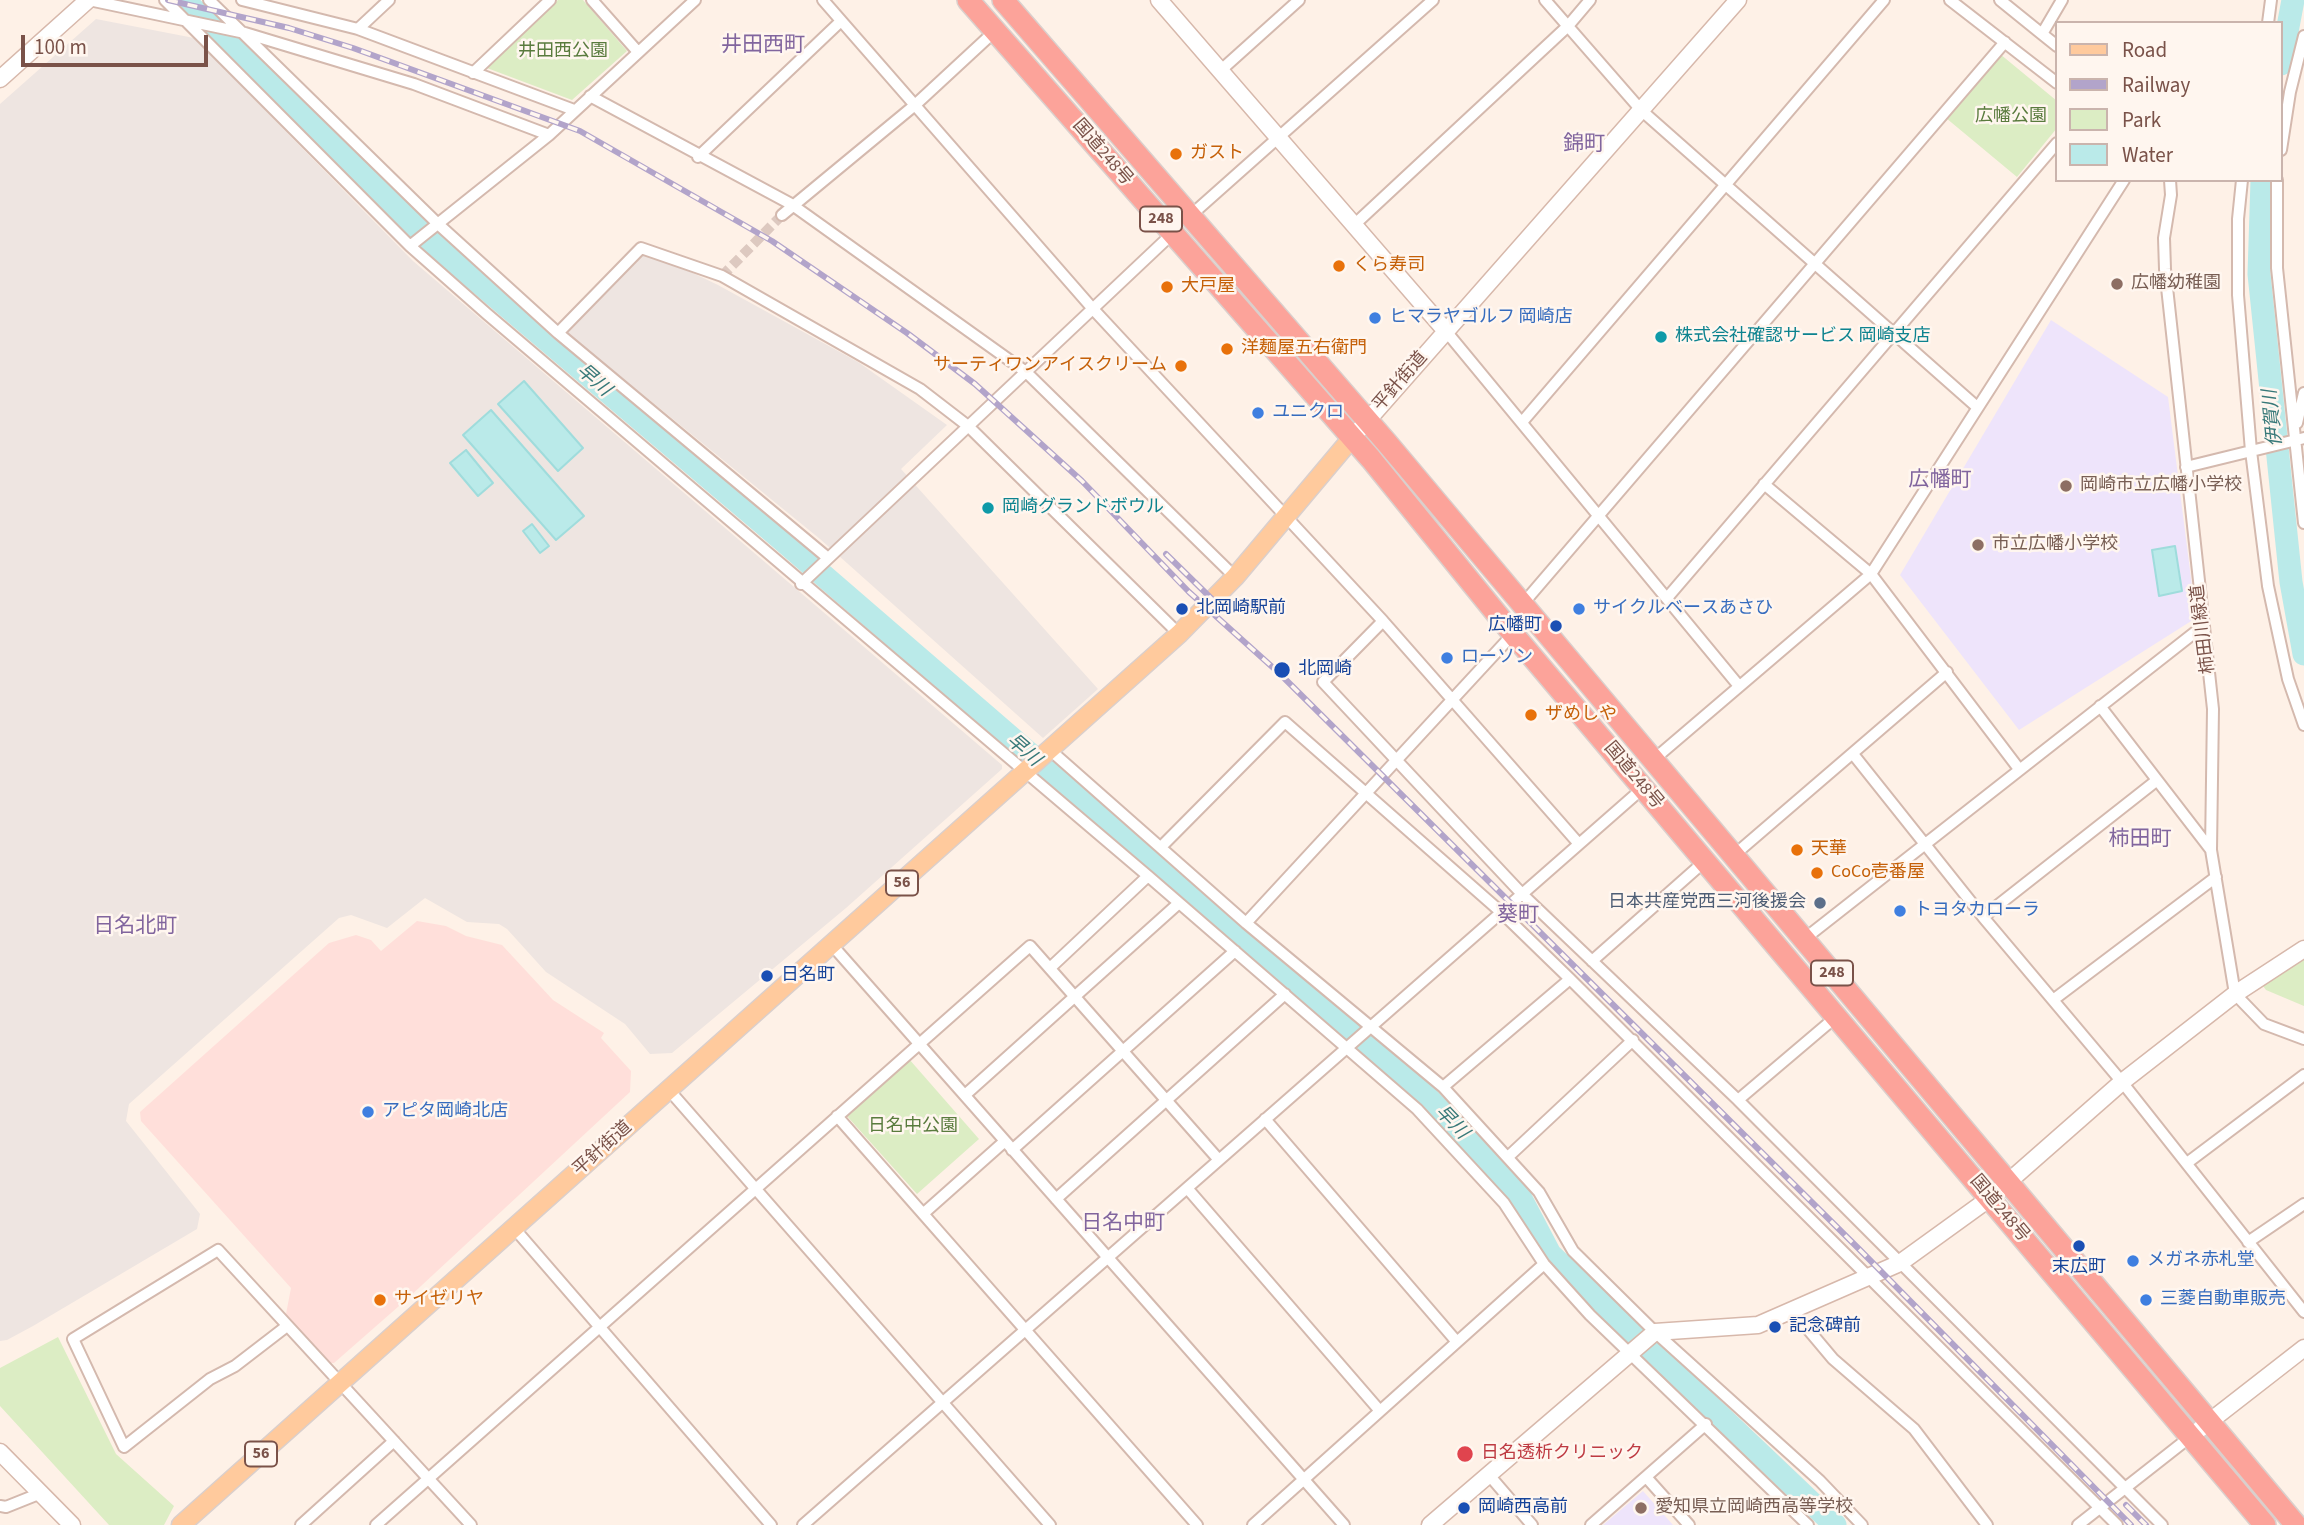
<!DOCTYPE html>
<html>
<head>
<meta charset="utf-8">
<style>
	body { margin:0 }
	#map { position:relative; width:2304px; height:1525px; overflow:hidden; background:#fef1e7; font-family:"Source Sans 3",sans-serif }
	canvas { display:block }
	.legend { position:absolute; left:2055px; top:21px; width:228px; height:161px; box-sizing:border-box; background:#fff6ef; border:2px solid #cab4ad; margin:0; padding:9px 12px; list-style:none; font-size:21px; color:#7a5249 }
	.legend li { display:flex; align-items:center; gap:14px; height:35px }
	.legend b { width:35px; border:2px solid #cab4ad }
	.scale { position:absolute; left:21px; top:35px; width:187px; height:32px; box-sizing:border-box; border:4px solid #7a5249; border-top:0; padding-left:9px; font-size:21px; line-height:24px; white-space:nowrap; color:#7a5249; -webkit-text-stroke:5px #fff6ef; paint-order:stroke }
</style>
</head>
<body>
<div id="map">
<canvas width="2304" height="1525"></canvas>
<ul class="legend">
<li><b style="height:9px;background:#ffca9d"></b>Road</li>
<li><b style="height:9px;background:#b2a4ca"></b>Railway</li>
<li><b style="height:19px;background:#dcedc4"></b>Park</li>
<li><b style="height:19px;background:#baeae9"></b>Water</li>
</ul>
<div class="scale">100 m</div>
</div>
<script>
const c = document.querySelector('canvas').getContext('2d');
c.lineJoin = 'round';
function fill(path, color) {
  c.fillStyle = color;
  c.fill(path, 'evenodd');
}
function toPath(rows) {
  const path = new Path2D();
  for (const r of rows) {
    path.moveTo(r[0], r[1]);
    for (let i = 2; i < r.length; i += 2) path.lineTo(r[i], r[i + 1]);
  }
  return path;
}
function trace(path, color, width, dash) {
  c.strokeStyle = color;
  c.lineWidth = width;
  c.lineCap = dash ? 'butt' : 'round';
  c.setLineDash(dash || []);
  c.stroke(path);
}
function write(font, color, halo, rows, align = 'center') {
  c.font = font + ' "Source Sans 3","Noto Sans JP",sans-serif';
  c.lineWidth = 5;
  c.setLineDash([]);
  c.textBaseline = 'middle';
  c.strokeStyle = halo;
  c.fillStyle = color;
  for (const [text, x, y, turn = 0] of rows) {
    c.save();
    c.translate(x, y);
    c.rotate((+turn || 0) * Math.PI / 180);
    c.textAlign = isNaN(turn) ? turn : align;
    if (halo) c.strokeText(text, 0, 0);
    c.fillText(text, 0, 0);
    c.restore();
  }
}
fill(toPath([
	[417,921,446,926,466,936,502,945,553,1000,604,1033,601,1038,631,1071,630,1092,407,1299,334,1363,328,1363,286,1314,291,1288,141,1121,140,1112,329,943,356,935,371,940,381,951]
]), '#ffdfda');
fill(toPath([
	[96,19,194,38,413,261,1002,765,1002,769,846,908,672,1053,650,1054,625,1024,546,972,507,929,499,924,467,922,425,898,387,928,351,915,339,918,129,1104,126,1121,200,1214,197,1229,33,1326,7,1340,0,1341,0,104],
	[641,254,674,264,718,285,858,362,947,425,901,469,1098,689,1043,738,820,539,566,332]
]), '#eee5e1');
fill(toPath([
	[2051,320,2168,397,2196,618,2019,730,1900,575],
	[1643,1491,1673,1525,1603,1525]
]), '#eee4fb');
fill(toPath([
	[558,0,583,0,627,51,572,100,487,68],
	[2000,54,2057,101,2057,128,2017,177,1946,118],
	[2304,958,2304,1006,2266,990,2263,986],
	[909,1059,979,1139,917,1194,846,1115],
	[58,1337,116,1454,174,1506,164,1525,109,1525,0,1406,0,1368]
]), '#dcedc4');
const water = toPath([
	[524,381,583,448,558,471,498,404,524,381],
	[491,410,584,516,556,540,463,435,491,410],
	[466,450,493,483,478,496,450,463,466,450],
	[532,524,549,546,540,553,523,531,532,524],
	[2175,546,2182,591,2159,596,2152,550,2175,546]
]);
fill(water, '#baeae9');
trace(water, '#9fdcdc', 2);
trace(toPath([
	[184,0,430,241,780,538,1427,1097,1517,1191,1550,1254,1835,1525],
	[2281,64,2293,0],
	[2262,180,2259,274,2291,582,2304,654]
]), '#baeae9', 23);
trace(toPath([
	[722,276,782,215]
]), '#ddc9c0', 10, [10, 5]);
const street = toPath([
	[89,0,245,33,414,84,549,135],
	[165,0,410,246,487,314,1148,876,1417,1109,1504,1203,1544,1264,1590,1315,1808,1525],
	[209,0,438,224,558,333,828,558],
	[242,0,358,29,574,110],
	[592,0,638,52],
	[823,0,1093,309,1383,621,1579,844],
	[1545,0,1641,110,1977,407],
	[1950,0,2057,83],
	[2000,0,2042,34],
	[2268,23,2271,0],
	[358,29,389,0],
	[2057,46,2042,34,2062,0],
	[1220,71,1299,0],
	[473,73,550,0],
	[590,96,791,204,1026,372,1235,577],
	[2281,150,2290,92,2304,36],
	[698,157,841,21],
	[2170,180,2171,195,2164,238,2165,269,2213,709,2211,850,2235,994,2264,1024,2304,1039],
	[2242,180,2238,219,2238,295,2251,451,2268,586,2288,679,2304,725],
	[2277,180,2277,268,2304,523],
	[782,215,915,105,995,31],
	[1190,216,1433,0],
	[1354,225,1568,26,1590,0],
	[410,246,549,135,695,0],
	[1445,330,1739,686],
	[558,333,641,248,722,276,920,389,968,426,1179,634],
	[1523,421,1884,0],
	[2297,423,2304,393],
	[2186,467,2304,438],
	[1764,484,1871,574,2019,769],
	[801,584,1173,233],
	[1667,598,2057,143],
	[1521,606,2005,42],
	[1383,621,1323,682,1522,894,1738,1100,2162,1525],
	[2100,706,2211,850],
	[1050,750,1246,923,1443,1087,1539,1192,1573,1251,1655,1332,1820,1481,1862,1525],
	[1853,754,1983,917,2122,1082,2304,1312],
	[1652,761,1871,574,2124,180],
	[1162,846,1285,722,1501,912,1570,979,2117,1525],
	[1733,856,1947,672],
	[1983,917,2156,781],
	[1246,923,1513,634],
	[1803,940,2203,626],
	[832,945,1344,1525],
	[1592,961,1705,861],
	[1050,968,1148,876],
	[2053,1000,2216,877],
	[1443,1087,1570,979],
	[669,1090,1050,1525],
	[965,1095,1179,903],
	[1738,1100,1837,1016],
	[837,1116,1197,1525],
	[1265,1119,1457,1342],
	[1012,1150,1235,951],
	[1509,1156,1633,1040],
	[2187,1163,2304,1075],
	[1187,1188,1380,1411],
	[1056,1199,1285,994],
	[924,1213,1005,1141],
	[514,1228,771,1525],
	[2248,1242,2304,1204],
	[1791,1309,1833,1359,1914,1429,1987,1525],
	[287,1326,235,1366,210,1379,124,1447,73,1339,218,1250,471,1525],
	[1489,1475,1532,1525],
	[1646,1477,1689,1525],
	[0,1506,6,1507,41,1493],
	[301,1525,394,1441],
	[376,1525,1030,946,1219,1160],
	[803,1525,1643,788],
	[1253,1525,1544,1264],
	[1591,1525,1706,1424],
	[2078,1525,2190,1437]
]);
const secondary = toPath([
	[1159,0,1445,330],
	[0,79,88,0],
	[1360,429,1738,0],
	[2200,1429,2304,1348],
	[0,1452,72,1525],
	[1430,1525,1655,1332,1758,1325,1900,1263,1990,1198,2122,1082,2235,994,2304,949]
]);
const primary = toPath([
	[181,1525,1179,634,1235,577,1351,439]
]);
const highway = toPath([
	[968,0,1371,459,1513,634,2265,1525],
	[1003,0,1387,443,2296,1525]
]);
trace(street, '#d4b9ae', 14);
trace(secondary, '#d7b8ab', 19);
trace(primary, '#dacfcc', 21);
trace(highway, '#dacfcc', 24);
trace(street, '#fff', 10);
trace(secondary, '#fff', 16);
trace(primary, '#ffca9d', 18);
trace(highway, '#fca39a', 21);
const rail = toPath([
	[168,0,289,28,353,48,580,131,772,241,907,333,975,384,1082,481,1189,592,1279,673,1859,1249,2131,1525],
	[1166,554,1219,606],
	[2126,1505,2146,1525]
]);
trace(rail, '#b2a4ca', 6);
trace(rail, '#fff6ef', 3.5, [10]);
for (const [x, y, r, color] of [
	[1176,154,7,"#e8710a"],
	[1339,266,7,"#e8710a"],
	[2117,284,7,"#8d6e63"],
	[1167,287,7,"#e8710a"],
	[1375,318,7,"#3f7fe0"],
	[1661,337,7,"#0f9aa8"],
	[1227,349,7,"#e8710a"],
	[1181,366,7,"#e8710a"],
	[1258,413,7,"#3f7fe0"],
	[2066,486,7,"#8d6e63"],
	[988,508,7,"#0f9aa8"],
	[1978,545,7,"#8d6e63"],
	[1182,609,7,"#1a4fb4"],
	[1579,609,7,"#3f7fe0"],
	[1556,626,7,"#1a4fb4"],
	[1447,658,7,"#3f7fe0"],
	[1282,670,9,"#1a4fb4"],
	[1531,715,7,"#e8710a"],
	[1797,850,7,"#e8710a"],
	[1817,873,7,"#e8710a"],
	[1820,903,7,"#5c6f8a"],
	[1900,911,7,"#3f7fe0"],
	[767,976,7,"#1a4fb4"],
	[368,1112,7,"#3f7fe0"],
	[2079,1246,7,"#1a4fb4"],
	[2133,1261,7,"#3f7fe0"],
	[380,1300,7,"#e8710a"],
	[2146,1300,7,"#3f7fe0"],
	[1775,1327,7,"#1a4fb4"],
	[1465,1454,9,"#e0444e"],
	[1464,1508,7,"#1a4fb4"],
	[1641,1508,7,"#8d6e63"]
]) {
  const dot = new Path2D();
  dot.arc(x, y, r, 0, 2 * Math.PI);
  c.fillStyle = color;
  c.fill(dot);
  trace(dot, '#fff6ef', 2.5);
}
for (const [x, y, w] of [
	[1161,219,42],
	[902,883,32],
	[1832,973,42],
	[261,1454,32]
]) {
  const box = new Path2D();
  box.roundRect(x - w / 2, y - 12.5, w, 25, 5);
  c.fillStyle = '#fff6ef';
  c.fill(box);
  trace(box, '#7a5249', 2);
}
write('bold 16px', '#7a5249', null, [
	["248",1161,219],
	["56",902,883],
	["248",1832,973],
	["56",261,1454]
]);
write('18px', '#597b3d', '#fff6ef', [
	["井田西公園",563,52],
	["広幡公園",2011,117],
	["日名中公園",913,1127]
]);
write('18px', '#7a5249', '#fff6ef', [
	["国道248号",1102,153,49],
	["平針街道",1401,382,-49],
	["柿田川緑道",2204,629,-97],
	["国道248号",1633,776,50],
	["平針街道",603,1149,-42],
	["国道248号",1999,1209,50]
]);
write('18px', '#c56008', '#fff6ef', [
	["ガスト",1190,154],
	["くら寿司",1353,266],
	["大戸屋",1181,287],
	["洋麺屋五右衛門",1241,349],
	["サーティワンアイスクリーム",1167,366,"right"],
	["ザめしや",1545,715],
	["天華",1811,850],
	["CoCo壱番屋",1831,873],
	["サイゼリヤ",394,1300]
], 'left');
write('18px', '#785e54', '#fff6ef', [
	["広幡幼稚園",2131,284],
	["岡崎市立広幡小学校",2080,486],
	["市立広幡小学校",1992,545],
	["愛知県立岡崎西高等学校",1655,1508]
], 'left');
write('18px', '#366cbe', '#fff6ef', [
	["ヒマラヤゴルフ 岡崎店",1389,318],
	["ユニクロ",1272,413],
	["サイクルベースあさひ",1593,609],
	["ローソン",1461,658],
	["トヨタカローラ",1914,911],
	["アピタ岡崎北店",382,1112],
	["メガネ赤札堂",2147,1261],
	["三菱自動車販売",2160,1300]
], 'left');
write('18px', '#0d838f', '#fff6ef', [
	["株式会社確認サービス 岡崎支店",1675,337],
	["岡崎グランドボウル",1002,508]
], 'left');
write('18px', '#164399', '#fff6ef', [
	["北岡崎駅前",1196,609],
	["広幡町",1542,626,"right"],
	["北岡崎",1298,670],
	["日名町",781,976],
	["末広町",2079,1268,"center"],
	["記念碑前",1789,1327],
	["岡崎西高前",1478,1508]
], 'left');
write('18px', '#4e5e75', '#fff6ef', [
	["日本共産党西三河後援会",1806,903]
], 'right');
write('18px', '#be3a42', '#fff6ef', [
	["日名透析クリニック",1481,1454]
], 'left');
write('italic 19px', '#387979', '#fff6ef', [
	["早川",593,381,41],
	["伊賀川",2274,418,-96],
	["早川",1023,751,41],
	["早川",1451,1123,46]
]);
write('21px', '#81659e', '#fff6ef', [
	["井田西町",763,46],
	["錦町",1584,145],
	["広幡町",1940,481],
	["柿田町",2140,840],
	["葵町",1518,916],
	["日名北町",135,927],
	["日名中町",1123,1224]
]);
</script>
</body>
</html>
